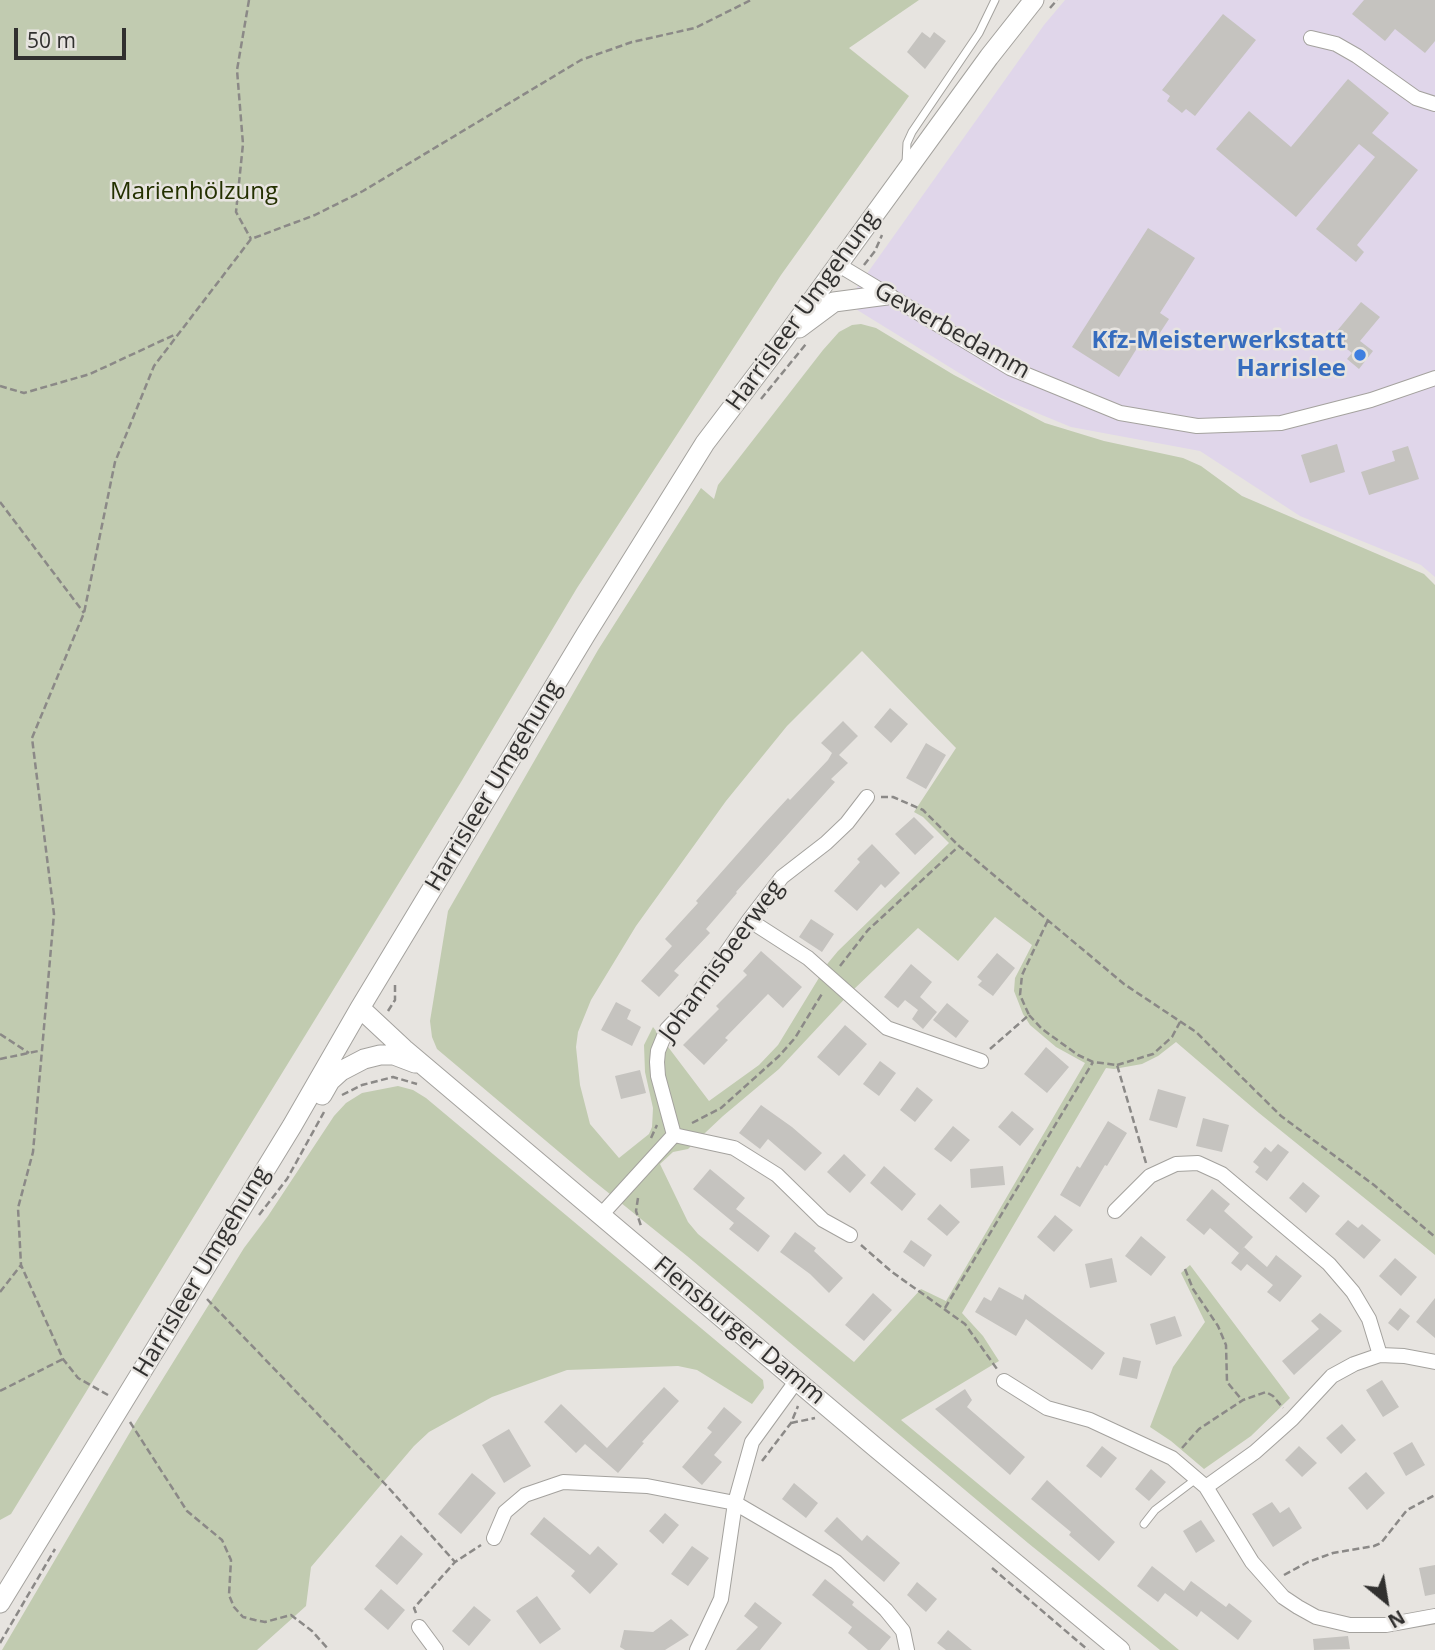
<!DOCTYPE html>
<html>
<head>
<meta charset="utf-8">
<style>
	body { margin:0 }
	#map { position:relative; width:1435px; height:1650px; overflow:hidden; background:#e7e4e0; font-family:"Open Sans",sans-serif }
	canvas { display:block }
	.north { position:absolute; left:1351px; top:1566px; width:70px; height:70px; -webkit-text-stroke:5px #e7e4e0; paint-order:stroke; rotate:150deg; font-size:19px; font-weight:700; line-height:28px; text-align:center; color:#31302f }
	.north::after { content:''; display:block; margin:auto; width:24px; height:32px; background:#31302f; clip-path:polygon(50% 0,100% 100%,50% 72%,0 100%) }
	.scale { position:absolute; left:14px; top:28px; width:112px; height:32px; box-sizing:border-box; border:4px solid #31302f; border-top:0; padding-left:9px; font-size:21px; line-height:24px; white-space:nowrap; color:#31302f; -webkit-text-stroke:5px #e7e4e0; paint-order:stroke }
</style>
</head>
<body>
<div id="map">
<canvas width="1435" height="1650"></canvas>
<div class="north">N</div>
<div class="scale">50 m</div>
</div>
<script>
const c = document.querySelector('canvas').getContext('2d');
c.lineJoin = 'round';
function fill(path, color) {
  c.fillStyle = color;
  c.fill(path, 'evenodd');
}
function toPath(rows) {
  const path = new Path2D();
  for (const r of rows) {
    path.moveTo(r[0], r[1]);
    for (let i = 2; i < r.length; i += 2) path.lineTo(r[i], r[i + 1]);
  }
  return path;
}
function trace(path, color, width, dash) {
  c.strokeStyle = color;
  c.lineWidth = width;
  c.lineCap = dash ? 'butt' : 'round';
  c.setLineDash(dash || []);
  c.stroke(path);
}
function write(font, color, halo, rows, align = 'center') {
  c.font = font + ' "Open Sans",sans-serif';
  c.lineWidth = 5;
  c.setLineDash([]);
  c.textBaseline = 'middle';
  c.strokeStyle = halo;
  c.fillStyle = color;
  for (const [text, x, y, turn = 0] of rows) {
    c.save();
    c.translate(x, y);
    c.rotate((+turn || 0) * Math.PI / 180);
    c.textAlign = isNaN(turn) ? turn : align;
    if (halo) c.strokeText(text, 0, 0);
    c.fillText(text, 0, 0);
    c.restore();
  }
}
fill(toPath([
	[1065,0,1435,0,1435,577,1421,565,1300,516,1200,451,1071,427,998,397,846,303,1044,25]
]), '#e0d6ea');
fill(toPath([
	[0,0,919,0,849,48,909,96,781,275,577,588,461,782,11,1514,0,1520],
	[861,324,876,328,954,375,1045,423,1104,441,1183,458,1201,466,1242,496,1424,574,1435,585,1435,1255,1259,1113,1176,1042,1158,1056,1142,1064,1114,1069,1106,1068,962,1313,983,1336,999,1361,901,1420,1179,1650,1160,1650,1028,1543,687,1256,590,1178,437,1049,432,1037,430,1021,448,911,598,650,701,488,714,499,718,485,823,350,839,332,852,325],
	[862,651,956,748,914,812,923,817,949,843,838,951,828,963,778,1045,759,1065,709,1101,653,1027,644,1045,645,1072,653,1108,652,1127,649,1134,619,1158,590,1124,580,1085,576,1047,578,1032,591,1000,636,926,726,801,787,726],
	[995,917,1032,945,1015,978,1014,991,1023,1014,1030,1025,1056,1047,1085,1063,946,1301,921,1289,854,1362,698,1234,688,1222,660,1164,673,1152,688,1149,723,1116,779,1069,852,991,918,928,958,961],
	[398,1086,413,1090,426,1098,763,1380,764,1388,752,1404,697,1370,678,1366,567,1370,492,1397,429,1432,414,1446,311,1567,306,1606,257,1650,2,1650,136,1422,244,1248,268,1216,334,1116,346,1103,362,1093],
	[1190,1265,1290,1398,1251,1436,1204,1469,1171,1441,1150,1427,1173,1367,1205,1322,1181,1273]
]), '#c1cbb0');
fill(toPath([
	[1364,0,1435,0,1435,41,1425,53,1395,29,1385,41,1352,14],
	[1223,14,1256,40,1195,116,1186,109,1182,113,1167,101,1170,96,1162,90],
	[922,32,930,38,934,32,946,41,925,69,907,52],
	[1348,79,1389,113,1372,133,1418,170,1357,245,1364,252,1356,262,1316,229,1375,157,1359,144,1296,217,1216,149,1249,111,1291,147],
	[1148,228,1195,258,1160,313,1169,319,1148,351,1139,345,1119,377,1072,347],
	[1361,302,1380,317,1360,341,1373,351,1359,369,1347,359,1352,353,1332,337],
	[1337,444,1345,472,1310,483,1301,455],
	[1408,446,1419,479,1369,495,1361,472,1395,461,1392,451],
	[890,708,908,724,891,743,874,727],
	[843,721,858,736,839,755,848,763,831,779,835,782,736,892,737,893,706,929,710,933,674,971,679,975,659,997,641,981,672,946,665,939,698,903,696,901,764,824,788,798,790,800,828,760,832,753,821,743],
	[926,743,946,755,926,789,906,778],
	[914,817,934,837,915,855,895,834],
	[872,844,900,873,885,888,881,884,857,911,834,891,860,862,857,859],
	[811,919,834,934,822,952,799,937],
	[761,951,802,987,783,1008,768,994,725,1038,728,1040,704,1065,683,1045,719,1009,716,1006,747,975,743,971],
	[997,953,1015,968,993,996,978,985,982,981,977,977],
	[911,964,932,982,920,997,937,1012,923,1029,912,1019,918,1010,905,1000,898,1008,884,997],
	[616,1002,631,1010,627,1019,641,1027,632,1046,601,1030],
	[947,1003,969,1021,956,1038,933,1020],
	[845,1025,867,1044,839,1076,817,1057],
	[1046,1047,1069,1067,1047,1093,1024,1074],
	[880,1061,896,1073,879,1096,863,1084],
	[640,1070,646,1093,621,1099,615,1076],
	[917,1087,933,1100,915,1122,900,1110],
	[1158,1089,1186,1097,1177,1128,1149,1120],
	[761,1105,792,1127,822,1153,805,1171,768,1139,760,1149,739,1133],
	[1012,1111,1034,1129,1020,1146,998,1127],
	[1203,1118,1229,1125,1222,1152,1196,1146],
	[1108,1121,1127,1133,1107,1166,1105,1165,1080,1207,1060,1195,1077,1166,1080,1168],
	[953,1126,970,1140,951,1162,934,1149],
	[1278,1144,1289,1152,1267,1181,1255,1172,1259,1167,1253,1162,1265,1147,1271,1152],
	[844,1154,866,1175,850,1193,827,1172],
	[884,1166,916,1194,902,1211,870,1183],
	[1003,1166,1005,1185,971,1188,970,1169],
	[710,1169,745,1198,736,1209,770,1236,758,1252,729,1229,734,1223,693,1189],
	[1303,1182,1320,1196,1306,1213,1289,1198],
	[1212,1189,1230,1204,1224,1211,1253,1237,1239,1253,1210,1228,1204,1235,1186,1220],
	[940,1204,960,1222,947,1236,927,1219],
	[1055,1215,1073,1230,1054,1252,1037,1237],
	[1348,1220,1358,1228,1362,1224,1381,1240,1364,1259,1335,1234],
	[795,1232,816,1248,814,1251,843,1278,829,1293,810,1274,780,1252],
	[1141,1236,1166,1257,1151,1276,1125,1256],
	[911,1240,932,1255,924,1267,903,1252],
	[1244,1247,1267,1267,1276,1255,1302,1276,1280,1302,1267,1292,1273,1285,1247,1264,1241,1271,1231,1263],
	[1112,1258,1117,1282,1090,1288,1085,1264],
	[1395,1258,1417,1277,1401,1296,1379,1276],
	[999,1287,1023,1300,1025,1294,1105,1353,1092,1370,1026,1319,1016,1336,975,1312,984,1297,991,1301],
	[873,1293,892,1310,864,1341,845,1325],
	[1435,1298,1435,1338,1416,1322],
	[1400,1308,1410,1316,1398,1331,1388,1323],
	[1320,1313,1342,1331,1294,1375,1282,1361,1319,1329,1311,1321],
	[1175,1316,1182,1336,1156,1345,1150,1324],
	[1123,1357,1141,1361,1137,1379,1119,1375],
	[1382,1380,1399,1407,1383,1417,1366,1390],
	[664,1387,679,1401,642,1442,644,1443,618,1473,585,1444,576,1453,544,1422,561,1404,607,1448],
	[965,1389,972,1400,967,1407,1025,1457,1010,1475,935,1409],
	[724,1407,742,1422,714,1455,722,1462,702,1485,682,1467,712,1432,707,1428],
	[1342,1424,1356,1440,1341,1454,1326,1438],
	[509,1429,531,1466,504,1483,482,1445],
	[1412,1442,1425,1465,1406,1476,1393,1453],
	[1102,1446,1117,1458,1101,1478,1086,1466],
	[1299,1446,1317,1463,1302,1477,1285,1460],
	[1151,1469,1166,1482,1149,1501,1135,1489],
	[1366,1472,1385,1493,1367,1510,1348,1488],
	[472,1473,496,1493,461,1534,438,1514],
	[1047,1480,1115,1542,1099,1561,1069,1535,1071,1532,1031,1499],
	[794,1483,818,1503,806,1518,782,1499],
	[1272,1502,1280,1513,1289,1507,1302,1528,1273,1547,1252,1514],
	[665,1513,679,1525,663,1544,649,1531],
	[544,1517,590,1555,598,1546,618,1564,590,1594,571,1576,575,1571,530,1534],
	[837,1517,862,1541,867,1535,900,1563,884,1582,824,1531],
	[1201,1520,1215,1541,1196,1553,1183,1531],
	[401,1535,423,1554,397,1585,375,1566],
	[692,1546,709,1558,688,1586,671,1574],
	[1435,1565,1435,1594,1425,1596,1419,1568],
	[1152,1566,1184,1591,1191,1581,1226,1607,1229,1603,1252,1621,1238,1640,1201,1611,1197,1617,1165,1593,1158,1602,1137,1586],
	[825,1579,854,1602,852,1605,891,1637,880,1650,868,1650,848,1633,852,1627,812,1595],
	[917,1582,937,1599,926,1612,907,1595],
	[381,1589,405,1610,388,1630,364,1609],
	[537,1596,561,1629,540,1644,516,1611],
	[755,1602,782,1623,760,1650,736,1650,758,1627,744,1616],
	[474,1606,491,1620,469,1646,452,1631],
	[671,1619,689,1635,665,1650,625,1650,620,1647,624,1630,653,1632],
	[948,1630,972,1650,946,1650,937,1643],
	[1348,1636,1350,1649,1314,1650,1313,1639]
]), '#c5c3bf');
const lane = toPath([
	[906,163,907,143,912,132,979,33,995,0],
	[1144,1524,1155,1510,1196,1479]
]);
const street = toPath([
	[1311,38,1336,44,1357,56,1416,98,1435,104],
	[837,264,1010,368,1120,413,1197,426,1281,423,1371,400,1435,378],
	[749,920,808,958,887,1028,981,1061],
	[674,1135,734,1148,777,1175,823,1220,850,1235],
	[1115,1211,1150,1176,1176,1164,1198,1163,1222,1174,1329,1264,1353,1292,1369,1319,1380,1355],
	[602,1214,674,1135,658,1076,657,1062,658,1051,667,1029,690,1005,749,920,782,877,826,843,847,823,867,797],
	[1004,1381,1047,1408,1090,1420,1172,1458,1206,1487,1252,1562,1283,1597,1298,1607,1316,1617,1350,1625,1386,1625,1435,1616],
	[1206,1487,1255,1452,1292,1419,1332,1376,1354,1364,1380,1355,1404,1356,1435,1362],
	[494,1538,505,1512,525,1495,563,1482,647,1486,735,1503,836,1562,886,1610,903,1631,907,1650],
	[419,1627,436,1650],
	[697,1650,721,1599,735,1503,752,1442,797,1380]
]);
const secondary = toPath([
	[799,328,834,302,887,295],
	[360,1008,404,1049,875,1447,1120,1650],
	[322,1095,330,1081,341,1071,364,1059,380,1055,394,1055,415,1063],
	[0,1603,292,1126,360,1008,586,634,705,443,784,339,989,57,1034,0]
]);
trace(lane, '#a4a29e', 9);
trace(street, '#a4a29e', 16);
trace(secondary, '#a4a29e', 21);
trace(toPath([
	[249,0,237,70,243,144,236,212,251,239],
	[1050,8,1057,0],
	[864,265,875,251,882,235],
	[0,386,24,393,90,374,174,335],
	[761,399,806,344],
	[0,502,84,613],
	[881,797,893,797,923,810,959,846,1124,984,1196,1032,1281,1116,1374,1185,1435,1237],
	[840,966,868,930,958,847],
	[388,1011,395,1000,395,985],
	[1029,1015,1042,1029,1078,1055,1093,1062,1117,1065,1146,1163],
	[0,1034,29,1053],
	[990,1049,1029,1015,1020,995,1022,975,1048,920],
	[0,1059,43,1050],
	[1117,1065,1153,1054,1172,1037,1180,1022],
	[342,1095,362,1085,393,1077,417,1084],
	[692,1123,721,1108,779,1056,795,1038,823,992],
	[651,1138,657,1125],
	[638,1198,636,1211,641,1226],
	[259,1215,287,1179,324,1112],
	[861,1245,892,1272,965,1324,997,1369],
	[1185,1269,1193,1289,1218,1326,1226,1345,1227,1382,1242,1400],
	[0,1292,21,1265],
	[207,1299,386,1485,455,1562],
	[945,1308,1093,1062],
	[0,1391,63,1359],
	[108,1395,78,1378,63,1359,21,1265,18,1208,33,1152,54,914,32,738,84,613,115,462,154,366,251,239,315,215,363,191,581,60,632,42,695,28,751,0],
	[130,1422,187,1511,222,1540,231,1560,229,1595,234,1607,243,1617,255,1620,265,1622,291,1615,312,1631,329,1650],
	[791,1423,815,1418],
	[1182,1448,1199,1429,1243,1400,1266,1392,1273,1396,1283,1408],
	[762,1461,791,1423,798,1406],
	[992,1568,1088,1650],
	[1284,1575,1308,1562,1333,1553,1374,1546,1381,1543,1407,1510,1435,1495],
	[416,1613,414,1608,455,1562,481,1545],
	[0,1643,55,1549]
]), '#8b8987', 2.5, [7, 3.5]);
trace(lane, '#fff', 7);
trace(street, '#fff', 14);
trace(secondary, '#fff', 19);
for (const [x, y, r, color] of [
	[1360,355,7,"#3f7fe0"]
]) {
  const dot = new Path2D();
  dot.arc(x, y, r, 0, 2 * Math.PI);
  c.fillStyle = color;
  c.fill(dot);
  trace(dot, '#e7e4e0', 2.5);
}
write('24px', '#243000', '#e7e4e0', [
	["Marienhölzung",194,192]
]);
write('24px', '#31302f', '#e7e4e0', [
	["Harrisleer Umgehung",803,311,-54],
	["Gewerbedamm",952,331,29],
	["Harrisleer Umgehung",494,786,-59],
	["Johannisbeerweg",722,961,-54],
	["Harrisleer Umgehung",202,1272,-59],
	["Flensburger Damm",739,1331,40]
]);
write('bold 24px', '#366cbe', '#e7e4e0', [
	["Kfz-Meisterwerkstatt",1346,341],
	["Harrislee",1346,369]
], 'right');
</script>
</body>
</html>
